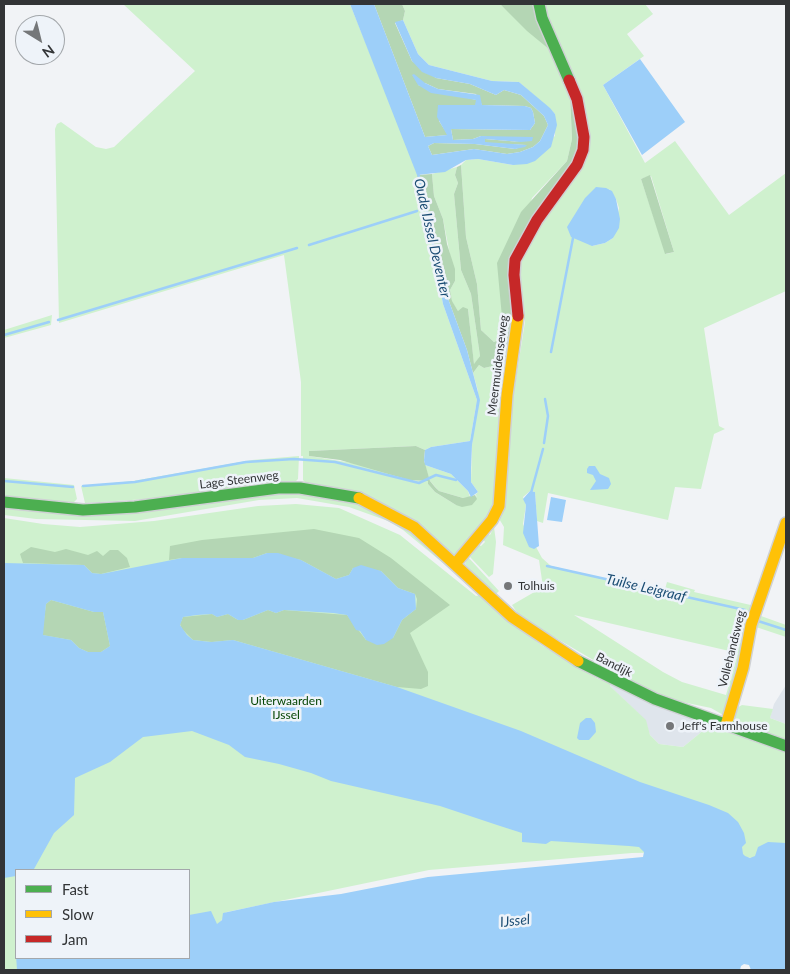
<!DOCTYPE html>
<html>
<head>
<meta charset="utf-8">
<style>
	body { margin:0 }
	#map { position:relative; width:790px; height:974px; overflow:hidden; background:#f1f3f6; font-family:Lato,sans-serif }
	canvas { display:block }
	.frame { position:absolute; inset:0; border:5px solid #323436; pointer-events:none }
	.legend { position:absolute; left:15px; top:869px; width:175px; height:90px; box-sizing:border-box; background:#eef3f9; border:1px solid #a3a7ab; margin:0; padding:6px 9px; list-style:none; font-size:15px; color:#323436 }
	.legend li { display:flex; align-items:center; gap:10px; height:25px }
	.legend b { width:25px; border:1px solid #a3a7ab }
	.north { position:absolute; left:15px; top:15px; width:50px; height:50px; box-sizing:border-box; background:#eef3f9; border:1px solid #a3a7ab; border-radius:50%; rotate:144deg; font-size:14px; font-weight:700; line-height:20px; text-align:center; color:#323436 }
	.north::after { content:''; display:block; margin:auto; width:18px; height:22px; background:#757779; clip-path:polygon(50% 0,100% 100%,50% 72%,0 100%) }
</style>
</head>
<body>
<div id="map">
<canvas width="790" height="974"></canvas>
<div class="frame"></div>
<ul class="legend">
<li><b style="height:6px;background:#4caf50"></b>Fast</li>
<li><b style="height:6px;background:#ffc107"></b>Slow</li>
<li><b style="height:6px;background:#c62828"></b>Jam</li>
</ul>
<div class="north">N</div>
</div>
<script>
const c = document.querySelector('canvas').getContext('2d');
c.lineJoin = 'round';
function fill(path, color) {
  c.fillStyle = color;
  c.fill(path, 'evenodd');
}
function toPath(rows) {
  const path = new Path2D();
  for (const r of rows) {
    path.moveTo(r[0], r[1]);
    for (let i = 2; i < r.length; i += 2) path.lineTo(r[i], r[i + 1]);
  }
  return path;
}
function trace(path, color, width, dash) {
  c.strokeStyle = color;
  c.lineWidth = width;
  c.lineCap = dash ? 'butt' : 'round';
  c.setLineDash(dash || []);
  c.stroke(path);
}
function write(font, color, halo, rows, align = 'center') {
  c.font = font + ' Lato,sans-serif';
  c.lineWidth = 5;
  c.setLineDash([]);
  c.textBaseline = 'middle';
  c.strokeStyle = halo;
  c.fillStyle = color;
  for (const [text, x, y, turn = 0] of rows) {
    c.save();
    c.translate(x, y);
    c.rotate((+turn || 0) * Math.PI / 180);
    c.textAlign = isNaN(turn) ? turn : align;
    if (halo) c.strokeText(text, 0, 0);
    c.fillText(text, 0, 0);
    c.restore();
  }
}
fill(toPath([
	[610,682,710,725,683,747,659,744,650,735,645,720,610,686],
	[786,685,786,724,770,718,774,704]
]), '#dfe5ec');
fill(toPath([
	[123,4,350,4,411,155,427,206,425,207,443,304,477,400,470,441,431,447,425,450,416,446,309,451,309,456,359,464,409,480,428,481,428,484,435,492,456,505,477,496,475,495,478,492,471,482,472,445,478,391,473,373,479,365,484,368,510,362,497,505,455,555,449,552,421,528,306,483,303,480,303,456,301,456,301,382,284,255,59,323,55,129,57,124,61,122,96,147,106,149,114,147,195,71],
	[402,4,500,4,555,54,570,95,572,139,567,161,532,198,503,312,503,328,500,339,494,342,481,330,477,284,466,237,461,165,466,160,478,159,513,165,555,136,555,114,519,82,492,81,429,65,418,54,403,20,405,11],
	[542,4,645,4,653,14,627,34,644,56,603,85,645,163,675,141,729,215,786,173,786,291,704,328,719,426,725,429,714,434,701,489,675,487,668,520,548,493,543,523,537,521,535,492,530,491,523,497,526,505,523,524,534,548,536,547,542,558,551,566,664,593,667,582,695,590,694,592,755,606,745,624,743,639,746,646,725,716,711,708,673,700,624,678,537,627,518,614,512,605,543,587,539,560,503,545,504,527,498,517,506,496,510,416,525,322,519,262,587,141],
	[650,176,651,176,674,252,666,254,641,179],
	[609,189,616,199,619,208,613,238,605,243,592,246],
	[574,615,738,653,726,695,682,682,663,672],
	[457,167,455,175,458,183,454,194,461,270,471,294,480,356,474,365,468,309,458,311,452,302,450,290,455,281,443,219,434,196,432,174],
	[52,315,51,325,4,338,4,330],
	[299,456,298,479,295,482,162,498,85,503,81,486,133,481,252,460],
	[425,465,451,474,468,491,470,497,463,498,439,491,430,481],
	[4,478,74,485,77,499,71,505,4,497],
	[275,491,350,500,389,514,451,565,449,568,403,530,388,521,349,507,297,498,259,500,135,521,36,519,4,515,4,506,79,514],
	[296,504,339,508,400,535,476,596,480,595,541,645,598,679,610,682,610,686,646,720,650,735,659,744,683,747,710,725,786,750,786,861,686,852,632,853,429,870,227,912,223,914,223,918,218,925,189,931,189,870,16,870,16,958,32,970,4,970,4,518,43,524,80,527,154,521,258,506],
	[494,527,496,542,493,574,489,577,470,557,479,545,481,546,485,542,483,539,487,533,490,535],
	[786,541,761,616,786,625,786,637,753,626],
	[468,557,499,591,495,595,465,564],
	[742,705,773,709,770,718,786,724,786,742,736,723,734,720,735,709]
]), '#cff1ce');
fill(toPath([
	[374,4,402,4,405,11,403,20,395,23,412,61,436,78,470,84,496,95,504,90,521,95,544,116,548,125,540,141,533,147,520,152,507,154,474,149,432,155,428,146,434,143,475,144,515,149,526,145,487,143,484,142,485,139,521,142,481,136,473,139,453,140,451,129,530,130,535,123,533,112,531,108,525,106,482,105,476,94,438,89,425,83,418,85,476,100,476,105,449,106,439,121,448,135,425,137],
	[500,4,537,4,555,54,527,31],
	[570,95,581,128,576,162,516,251,516,313,510,362,484,368,479,365,473,373,467,350,440,277,427,206,417,175,432,174,434,196,443,219,447,244,455,269,455,281,450,290,452,301,458,311,463,307,468,309,474,364,480,356,471,294,461,270,454,194,458,183,455,175,457,167,461,165,466,237,477,284,481,330,494,342,500,339,503,328,497,263,521,212,567,161,572,139],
	[650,175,674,252,665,254,641,179],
	[416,446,425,450,424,460,430,481,435,487,439,491,463,498,475,495,477,499,472,505,462,507,456,505,435,492,428,484,428,481,409,480,340,460,309,456,309,451],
	[314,529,359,538,391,558,450,605,410,633,428,672,428,686,421,689,397,687,233,640,212,642,193,640,182,629,180,624,183,617,212,614,217,617,228,614,238,620,243,620,268,610,276,613,284,610,347,615,366,640,393,638,402,620,416,609,417,599,415,594,398,588,381,571,353,568,349,575,336,579,301,560,267,553,253,558,182,558,169,560,170,546,202,540],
	[31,547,55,552,66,549,88,555,97,551,103,556,110,550,118,550,127,558,130,567,101,574,92,573,84,565,23,563,20,554],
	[51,600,94,612,103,612,110,646,101,652,88,652,79,648,71,640,42,635,46,604]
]), '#b4d6b4');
fill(toPath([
	[350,4,374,4,425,137,447,135,437,117,438,105,475,105,476,100,431,93,418,85,412,75,414,74,425,83,438,89,480,95,482,105,525,106,531,108,533,112,535,123,530,130,451,129,453,140,473,139,481,136,533,137,532,141,521,142,485,139,485,142,527,145,525,147,515,149,475,144,434,143,428,146,432,155,474,149,507,154,520,152,533,147,540,141,548,125,544,116,521,95,504,90,496,95,470,84,436,78,422,72,412,61,395,22,403,20,418,54,429,65,492,81,519,82,550,108,555,114,557,125,551,147,535,161,527,164,513,165,478,159,466,160,445,172,417,175],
	[640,59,685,122,642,155,603,85],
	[596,187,606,188,612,191,616,199,620,219,619,228,613,238,605,243,592,246,571,237,567,227,585,198],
	[427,206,440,277,467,350,480,400,472,445,471,468,471,482,478,492,471,497,468,491,451,474,425,465,424,460,425,450,431,447,470,441,477,400,443,304,425,207],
	[589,466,595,466,600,474,609,478,611,484,608,489,590,490,596,481,593,475,587,473,587,469],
	[530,491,535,492,539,546,534,549,529,547,523,533,526,505,523,499],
	[551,497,566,500,562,522,547,520],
	[267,553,278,553,301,560,336,579,349,575,353,568,361,565,381,571,398,588,415,594,416,609,402,620,393,638,384,644,377,645,366,640,360,631,356,630,347,615,333,613,284,610,276,613,268,610,243,620,238,620,228,614,217,617,212,614,197,615,183,617,180,625,187,635,193,640,211,642,233,640,397,687,521,731,640,782,709,805,728,813,738,822,744,833,746,843,742,847,743,854,745,856,750,858,755,856,758,847,768,842,786,843,786,970,751,970,749,965,744,964,741,966,740,970,17,970,16,955,16,958,189,958,189,915,211,911,217,924,222,920,223,913,274,902,341,894,428,877,643,857,644,852,639,847,629,846,551,841,546,844,522,842,522,833,497,825,440,806,331,781,311,773,279,764,245,757,229,745,192,731,143,737,110,762,75,778,74,815,54,833,34,869,16,870,16,876,4,878,4,563,84,565,92,573,101,574,182,558,253,558],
	[51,600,94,612,103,612,110,646,101,652,88,652,79,648,71,640,43,635,46,604],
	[586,718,591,718,595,723,596,732,589,740,579,740,577,738,580,723]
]), '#9dcff9');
trace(toPath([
	[418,173,426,209],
	[309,245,417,211],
	[58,320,297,248],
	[4,335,49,322],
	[551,352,573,238],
	[544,443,548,416,545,399],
	[4,481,73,487],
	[83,486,135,482,246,462,294,459,335,462,419,483,436,475,456,480],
	[531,493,543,449],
	[547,566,745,610],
	[758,621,786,630]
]), '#9dcff9', 2.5);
const fast = toPath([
	[539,4,542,18,569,80],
	[4,502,83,510,135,507,278,488,300,488,359,498],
	[578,661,655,699,786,746]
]);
const slow = toPath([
	[359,498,414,527,512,617,578,661],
	[455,564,492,520,499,506,507,395,518,316],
	[726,725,743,668,751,625,786,523]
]);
const jam = toPath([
	[518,316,514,275,515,260,537,220,577,165,583,150,584,137,577,99,569,80]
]);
trace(fast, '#cfd1d4', 14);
trace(slow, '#cfd1d4', 14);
trace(jam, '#cfd1d4', 14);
trace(fast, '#4caf50', 11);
trace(slow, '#ffc107', 11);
trace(jam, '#c62828', 11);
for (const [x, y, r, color] of [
	[508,586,5,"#757779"],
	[670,726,5,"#757779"]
]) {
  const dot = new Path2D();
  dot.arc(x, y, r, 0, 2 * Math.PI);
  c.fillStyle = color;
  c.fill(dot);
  trace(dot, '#eef3f9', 2);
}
write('12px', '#323436', '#eef3f9', [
	["Meermuidenseweg",498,365,-83],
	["Lage Steenweg",239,480,-7],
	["Vollehandsweg",732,649,-76],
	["Bandijk",614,665,27]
]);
write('12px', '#323436', '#eef3f9', [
	["Tolhuis",518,586],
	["Jeff's Farmhouse",680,726]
], 'left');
write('12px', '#054604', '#eef3f9', [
	["Uiterwaarden",286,701],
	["IJssel",286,715]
]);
write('italic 14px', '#1a4c73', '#eef3f9', [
	["Oude IJssel Deventer",432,238,77],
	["Tuilse Leigraaf",646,588,13],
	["IJssel",515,921,-6]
]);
</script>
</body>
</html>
